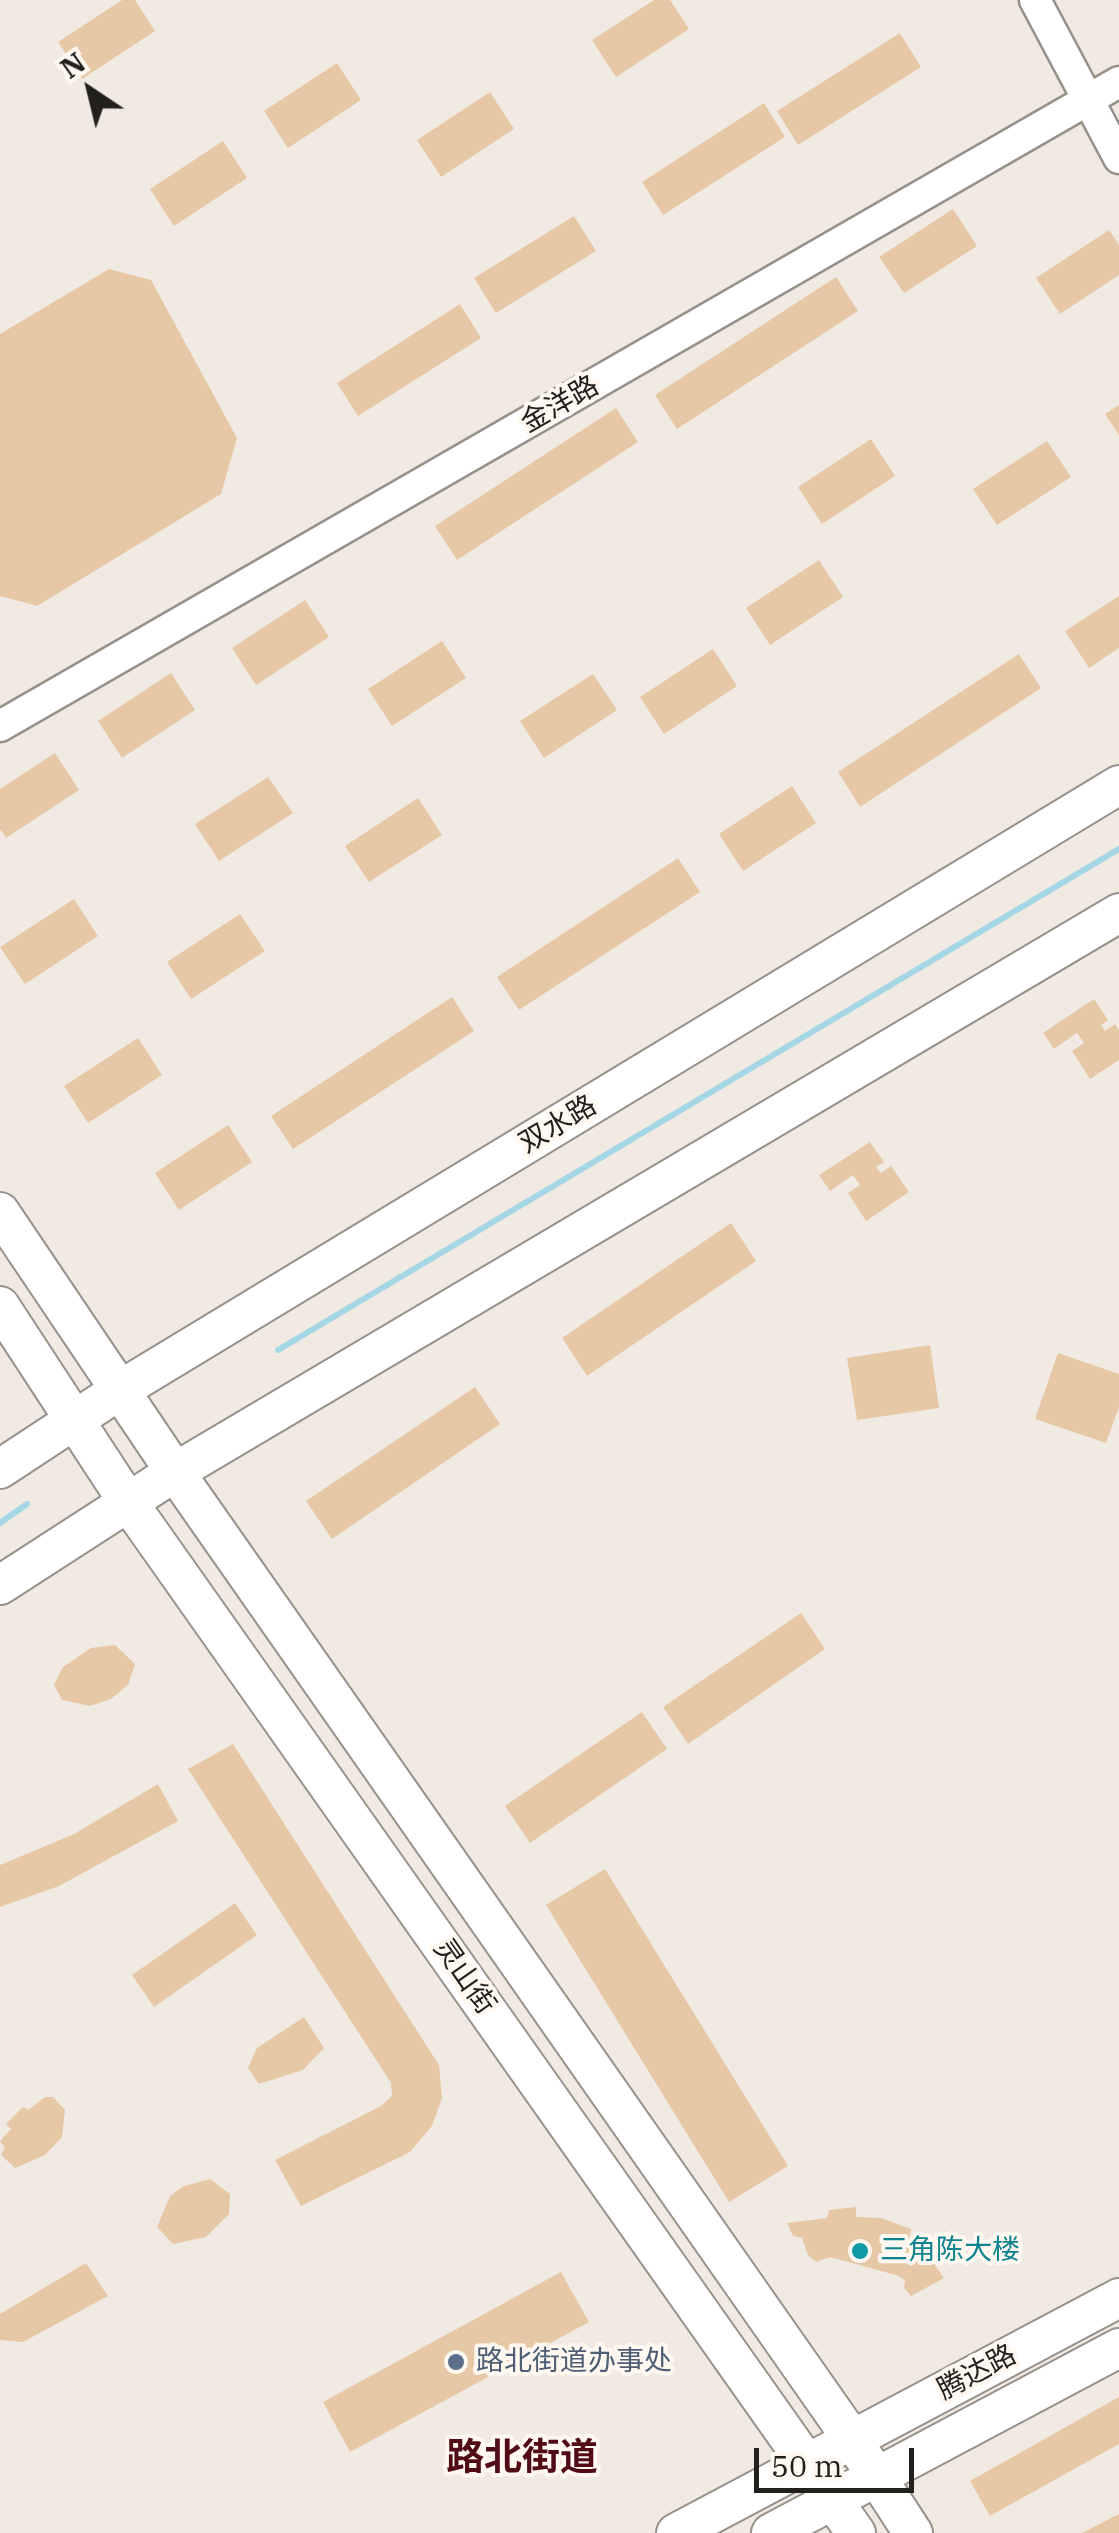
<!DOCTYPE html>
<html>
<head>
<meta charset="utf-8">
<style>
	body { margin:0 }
	#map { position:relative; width:1119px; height:2533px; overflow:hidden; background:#f1eae3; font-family:"IBM Plex Serif",serif }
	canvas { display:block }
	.north { position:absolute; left:40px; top:40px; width:100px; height:100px; -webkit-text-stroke:8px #fef8f1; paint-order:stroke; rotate:325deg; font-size:28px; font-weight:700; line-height:40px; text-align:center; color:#22201d }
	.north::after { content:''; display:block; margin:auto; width:35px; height:45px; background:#22201d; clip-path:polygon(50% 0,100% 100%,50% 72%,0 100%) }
	.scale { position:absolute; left:754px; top:2448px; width:160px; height:45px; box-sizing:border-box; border:5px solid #22201d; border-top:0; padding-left:12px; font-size:30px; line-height:35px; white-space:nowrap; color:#22201d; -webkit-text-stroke:8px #fef8f1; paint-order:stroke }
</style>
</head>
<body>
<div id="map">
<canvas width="1119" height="2533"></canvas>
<div class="north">N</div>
<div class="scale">50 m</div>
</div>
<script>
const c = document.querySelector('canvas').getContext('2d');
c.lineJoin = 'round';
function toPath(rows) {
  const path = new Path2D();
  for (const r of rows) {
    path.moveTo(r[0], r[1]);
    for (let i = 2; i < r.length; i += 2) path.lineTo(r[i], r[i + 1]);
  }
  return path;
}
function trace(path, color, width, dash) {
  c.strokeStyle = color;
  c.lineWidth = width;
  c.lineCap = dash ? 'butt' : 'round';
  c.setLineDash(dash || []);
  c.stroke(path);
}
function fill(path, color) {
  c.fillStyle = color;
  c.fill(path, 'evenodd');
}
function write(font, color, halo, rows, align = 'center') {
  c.font = font + ' "IBM Plex Serif","Noto Sans SC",serif';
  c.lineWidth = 8;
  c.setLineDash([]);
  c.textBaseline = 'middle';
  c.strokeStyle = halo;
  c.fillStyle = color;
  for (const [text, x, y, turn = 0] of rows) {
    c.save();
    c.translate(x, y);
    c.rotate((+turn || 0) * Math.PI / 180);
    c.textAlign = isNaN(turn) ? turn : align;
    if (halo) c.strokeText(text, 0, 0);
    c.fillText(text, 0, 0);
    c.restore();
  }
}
trace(toPath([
	[278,1350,1119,849],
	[0,1523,27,1504]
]), '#a5d6e6', 6);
fill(toPath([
	[122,0,135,0,155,31,82,79,58,42],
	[654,0,670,0,689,29,616,77,592,40],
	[900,33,921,67,798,145,777,111],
	[337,63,361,100,288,148,264,111],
	[490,92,514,129,441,177,417,140],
	[764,103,785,137,663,215,642,182],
	[223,141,247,178,174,226,150,189],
	[953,209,977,246,904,293,879,257],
	[574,216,596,251,496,313,474,278],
	[1109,230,1119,245,1119,275,1060,314,1036,278],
	[109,269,151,280,237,438,221,494,37,606,0,596,0,334],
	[836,277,858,311,677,429,655,395],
	[460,304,481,338,358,416,337,383],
	[1119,405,1119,435,1105,414],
	[616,408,638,442,457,560,435,526],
	[871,439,895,476,822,524,798,487],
	[1047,441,1071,477,997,525,973,489],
	[819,560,843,597,770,645,746,608],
	[1119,596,1119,648,1089,668,1065,631],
	[305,600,329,637,256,685,232,648],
	[442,641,466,678,392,726,368,689],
	[713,649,737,686,664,734,640,697],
	[1019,654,1041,688,860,807,838,772],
	[171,673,195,710,122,758,98,721],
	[593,674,617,710,544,758,520,721],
	[55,753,79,790,6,838,0,829,0,789],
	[268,777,293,813,219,861,195,824],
	[792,786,816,823,743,871,719,834],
	[418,798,442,835,369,882,345,846],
	[678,858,700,892,519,1010,497,977],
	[74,899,98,936,25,984,0,947],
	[240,914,265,951,191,999,167,962],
	[452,997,474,1031,293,1149,271,1116],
	[1094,999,1108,1020,1101,1025,1105,1031,1115,1024,1119,1030,1119,1060,1090,1079,1072,1051,1084,1043,1077,1033,1054,1049,1043,1033],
	[138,1038,162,1075,88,1123,64,1086],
	[228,1125,252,1162,179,1210,155,1173],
	[870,1142,884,1162,876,1167,881,1173,891,1166,909,1192,866,1221,848,1193,860,1185,853,1175,830,1191,819,1175],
	[731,1223,756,1261,587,1376,562,1338],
	[930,1345,939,1408,857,1420,847,1358],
	[1058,1353,1119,1374,1119,1407,1106,1443,1035,1419],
	[475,1387,500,1424,332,1539,306,1501],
	[801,1613,825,1649,688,1744,663,1707],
	[115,1645,135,1664,128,1685,111,1699,90,1706,62,1700,54,1685,63,1667,91,1648],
	[642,1712,667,1749,530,1843,505,1806],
	[233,1744,439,2065,442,2098,432,2126,410,2152,301,2206,275,2160,381,2106,392,2096,391,2083,188,1769],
	[158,1784,178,1821,59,1886,0,1907,0,1865,74,1834],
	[605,1869,788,2166,729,2202,546,1905],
	[235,1903,257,1935,154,2007,132,1975],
	[304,2017,324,2048,303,2070,259,2084,248,2068,257,2048],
	[45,2097,53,2097,65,2110,62,2137,45,2155,15,2168,1,2155,5,2148,0,2141,11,2129,6,2124,23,2107,28,2110],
	[210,2179,230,2194,229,2214,206,2237,173,2244,157,2227,170,2196,184,2186],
	[856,2207,856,2217,881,2218,911,2229,908,2246,925,2259,925,2266,933,2262,944,2278,911,2296,904,2288,905,2280,896,2275,830,2257,816,2262,808,2255,802,2238,793,2236,787,2223,827,2218,829,2210],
	[86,2263,108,2296,23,2342,0,2340,0,2314],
	[561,2272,589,2322,350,2452,323,2402],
	[1119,2397,1119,2444,990,2516,970,2481],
	[1119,2514,1119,2533,1082,2533]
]), '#e6c8a7');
const minor = toPath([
	[1035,0,1119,158],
	[0,726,1119,82]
]);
const major = toPath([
	[0,1212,175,1472,852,2439,913,2533],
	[0,1306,128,1502,856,2533],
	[0,1469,120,1390,1119,785],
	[0,1585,175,1472,1119,913],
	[676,2533,1119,2298],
	[771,2533,1119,2348]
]);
trace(minor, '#97918b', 35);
trace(major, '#97918b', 42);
trace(minor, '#fff', 30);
trace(major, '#fff', 38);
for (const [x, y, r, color] of [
	[860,2251,10,"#0f9aa8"],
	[456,2362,10,"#5c6f8a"]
]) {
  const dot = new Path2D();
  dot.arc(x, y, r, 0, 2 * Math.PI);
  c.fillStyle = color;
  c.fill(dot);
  trace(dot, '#fef8f1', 4);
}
write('28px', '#22201d', '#fef8f1', [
	["金洋路",560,405,-30],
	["双水路",558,1125,-31],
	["灵山街",464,1977,55],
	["腾达路",977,2373,-28]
]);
write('28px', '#0d838f', '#fef8f1', [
	["三角陈大楼",880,2251]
], 'left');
write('28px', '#4e5e75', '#fef8f1', [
	["路北街道办事处",476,2362]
], 'left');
write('bold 38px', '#510b15', '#fef8f1', [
	["路北街道",522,2459]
]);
</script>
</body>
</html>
